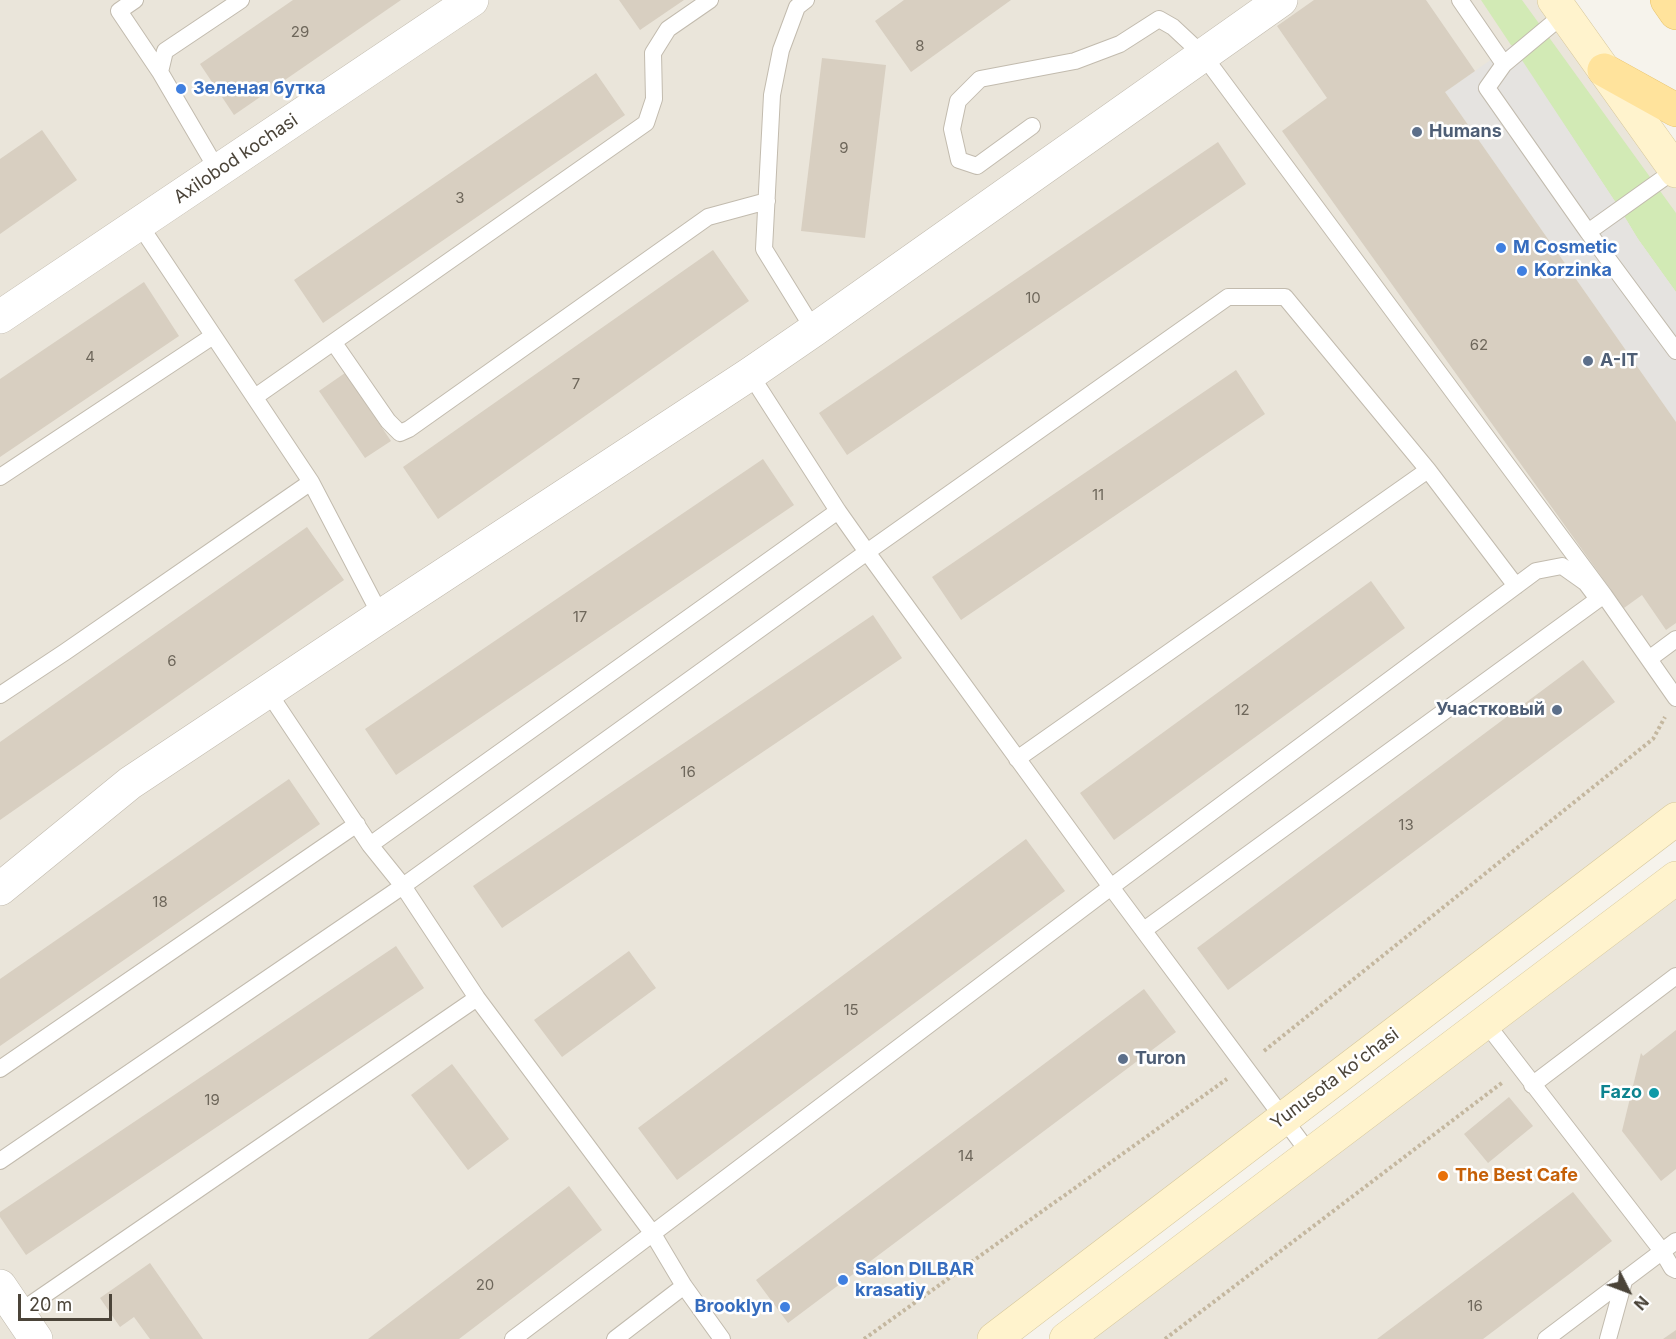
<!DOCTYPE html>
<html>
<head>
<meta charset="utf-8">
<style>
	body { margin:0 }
	#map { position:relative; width:1676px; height:1339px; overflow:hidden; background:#f6f3ec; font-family:Inter,sans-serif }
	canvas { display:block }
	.north { position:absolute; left:1598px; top:1261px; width:60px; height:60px; -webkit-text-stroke:4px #fff; paint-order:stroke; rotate:132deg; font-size:16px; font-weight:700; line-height:24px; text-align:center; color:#4b4439 }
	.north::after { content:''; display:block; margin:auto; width:21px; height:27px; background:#4b4439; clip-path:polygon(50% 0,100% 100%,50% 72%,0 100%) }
	.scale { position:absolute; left:18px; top:1294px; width:94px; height:27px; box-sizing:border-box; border:3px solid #4b4439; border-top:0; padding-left:8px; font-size:18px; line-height:21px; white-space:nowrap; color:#4b4439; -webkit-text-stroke:4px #fff; paint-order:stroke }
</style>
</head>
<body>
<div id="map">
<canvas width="1676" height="1339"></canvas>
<div class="north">N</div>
<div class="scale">20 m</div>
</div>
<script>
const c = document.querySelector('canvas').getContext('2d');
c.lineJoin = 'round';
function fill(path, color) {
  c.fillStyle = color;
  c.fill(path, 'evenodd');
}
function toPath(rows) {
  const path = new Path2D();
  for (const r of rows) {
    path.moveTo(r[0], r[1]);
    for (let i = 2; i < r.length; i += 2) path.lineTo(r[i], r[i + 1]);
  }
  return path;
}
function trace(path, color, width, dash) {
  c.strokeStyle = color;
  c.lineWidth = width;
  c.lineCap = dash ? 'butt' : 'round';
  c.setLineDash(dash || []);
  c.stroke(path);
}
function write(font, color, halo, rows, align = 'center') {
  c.font = font + ' Inter,sans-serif';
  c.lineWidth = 5;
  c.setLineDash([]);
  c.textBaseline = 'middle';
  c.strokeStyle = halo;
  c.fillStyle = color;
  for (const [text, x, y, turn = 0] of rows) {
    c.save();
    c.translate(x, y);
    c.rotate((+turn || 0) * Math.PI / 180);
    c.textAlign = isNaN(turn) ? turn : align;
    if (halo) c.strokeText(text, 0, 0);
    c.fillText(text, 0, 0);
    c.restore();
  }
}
fill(toPath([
	[0,0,1554,0,1676,171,1676,819,994,1339,0,1339],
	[1676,878,1676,1339,1066,1339]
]), '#eae5da');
fill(toPath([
	[1481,0,1522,0,1676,213,1676,292,1638,239,1618,206]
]), '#d2eab5');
fill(toPath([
	[1512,45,1618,206,1638,239,1676,292,1676,422,1445,92]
]), '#e5e3e0');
fill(toPath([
	[293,0,401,0,234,115,200,64],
	[619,0,684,0,640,30],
	[904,0,1011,0,911,72,875,21],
	[1314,0,1426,0,1475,71,1445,92,1676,422,1676,623,1666,630,1642,595,1624,608,1282,131,1327,98,1277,26],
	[822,58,886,65,865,238,801,231],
	[596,73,625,115,323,323,294,280],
	[42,130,77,180,0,234,0,159],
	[1218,142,1246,184,847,455,819,413],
	[713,250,749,301,438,519,403,467],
	[144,282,179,336,0,457,0,379],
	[1236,370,1265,414,961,620,932,577],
	[345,373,391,441,365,458,319,391],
	[763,459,794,505,396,775,365,729],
	[307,527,344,580,0,820,0,742],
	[1371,581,1405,628,1114,840,1080,793],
	[873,615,902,658,502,928,473,886],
	[1583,660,1615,702,1228,990,1197,948],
	[289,779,320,824,0,1046,0,979],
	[1026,839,1065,891,677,1180,638,1128],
	[396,946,424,988,26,1255,0,1217,0,1212],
	[629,951,656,988,562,1057,534,1020],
	[1144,989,1176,1032,788,1323,756,1280],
	[1676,1030,1676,1169,1661,1181,1622,1131,1641,1053,1643,1056],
	[452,1064,509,1139,468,1170,411,1095],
	[1509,1097,1533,1126,1488,1163,1464,1134],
	[569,1186,602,1230,459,1339,368,1339],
	[1573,1192,1612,1241,1572,1272,1483,1339,1377,1339],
	[150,1263,203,1339,150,1339,134,1317,120,1327,100,1298],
	[1676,1330,1676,1339,1663,1339]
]), '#d8cfc1');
const lane = toPath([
	[135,0,119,11,160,72],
	[806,0,797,7,781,50,772,95,764,249,814,330],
	[1460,0,1504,64,1487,88,1588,232,1676,351],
	[1504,64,1564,14],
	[1032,126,977,166,959,160,952,129,958,101,980,79,1075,61,1120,44,1159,19,1173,27,1203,55,1604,595,1676,698],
	[218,171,160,72,165,51,241,0],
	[1588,232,1675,170],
	[334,343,388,421,400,433,409,429,708,217,767,201],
	[750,374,838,511,867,552,1111,887,1310,1154],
	[255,397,646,123,654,99,653,53,668,29,710,0],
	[0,477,213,336],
	[311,482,381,616],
	[1649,659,1676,639],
	[268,692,370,845,403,886,477,998,653,1234,684,1286,722,1339],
	[0,695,65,652,311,482,139,224],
	[1017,759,1428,470,1516,586],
	[370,845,838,511],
	[1144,930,1604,595],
	[1485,1022,1662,1251,1672,1268,1676,1270],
	[0,1069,357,824],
	[1532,1085,1676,976],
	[0,1161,403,886,867,552,1228,297,1285,297,1428,470],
	[18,1313,477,998],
	[513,1339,1111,887,1536,571,1562,566,1586,583,1598,599],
	[615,1339,684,1286],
	[1546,1339,1676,1241],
	[1608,1339,1624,1281]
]);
const street = toPath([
	[0,317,472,0],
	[0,889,130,783,381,616,750,374,814,330,1281,0],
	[0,1286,36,1339]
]);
const secondary = toPath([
	[1554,0,1676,171],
	[994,1339,1676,819],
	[1066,1339,1676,878]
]);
const primary = toPath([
	[1667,0,1676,13],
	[1604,70,1676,110]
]);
trace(lane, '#c2bbae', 18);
trace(street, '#c2bbae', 34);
trace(secondary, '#d6c79b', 34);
trace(primary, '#e6c16a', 34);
trace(toPath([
	[1264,1051,1653,739,1665,717],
	[864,1339,1227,1079],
	[1165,1339,1503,1082]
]), '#c4b79f', 4, [3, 3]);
trace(lane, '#fff', 16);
trace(street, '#fff', 33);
trace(secondary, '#fff3cd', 33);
trace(primary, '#ffe39c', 33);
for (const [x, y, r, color] of [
	[181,89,6,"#3f7fe0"],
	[1417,132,6,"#5c6f8a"],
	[1501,248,6,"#3f7fe0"],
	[1522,271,6,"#3f7fe0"],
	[1588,361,6,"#5c6f8a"],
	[1557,710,6,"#5c6f8a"],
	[1123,1059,6,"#5c6f8a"],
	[1654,1093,6,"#0f9aa8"],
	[1443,1176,6,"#e8710a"],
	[843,1280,6,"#3f7fe0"],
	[785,1307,6,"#3f7fe0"]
]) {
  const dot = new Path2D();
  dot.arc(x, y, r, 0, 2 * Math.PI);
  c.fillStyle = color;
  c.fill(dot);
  trace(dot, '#fff', 2);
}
write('15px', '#6e675b', null, [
	["29",300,32],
	["8",920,46],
	["9",844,148],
	["3",460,198],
	["10",1033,298],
	["62",1479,345],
	["4",90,357],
	["7",576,384],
	["11",1098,495],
	["17",580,617],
	["6",172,661],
	["12",1242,710],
	["16",688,772],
	["13",1406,825],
	["18",160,902],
	["15",851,1010],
	["19",212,1100],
	["14",966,1156],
	["20",485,1285],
	["16",1475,1306]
]);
write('bold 18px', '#366cbe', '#fff', [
	["Зеленая бутка",193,89],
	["M Cosmetic",1513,248],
	["Korzinka",1534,271],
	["Salon DILBAR",855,1270],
	["krasatiy",855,1291],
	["Brooklyn",773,1307,"right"]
], 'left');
write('bold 18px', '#4e5e75', '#fff', [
	["Humans",1429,132],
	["A-IT",1600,361],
	["Участковый",1545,710,"right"],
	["Turon",1135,1059]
], 'left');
write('18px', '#4b4439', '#fff', [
	["Axilobod kochasi",236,159,-34],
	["Yunusota koʻchasi",1335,1079,-37]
]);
write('bold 18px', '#0d838f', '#fff', [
	["Fazo",1642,1093]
], 'right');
write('bold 18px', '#c56008', '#fff', [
	["The Best Cafe",1455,1176]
], 'left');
</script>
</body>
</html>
